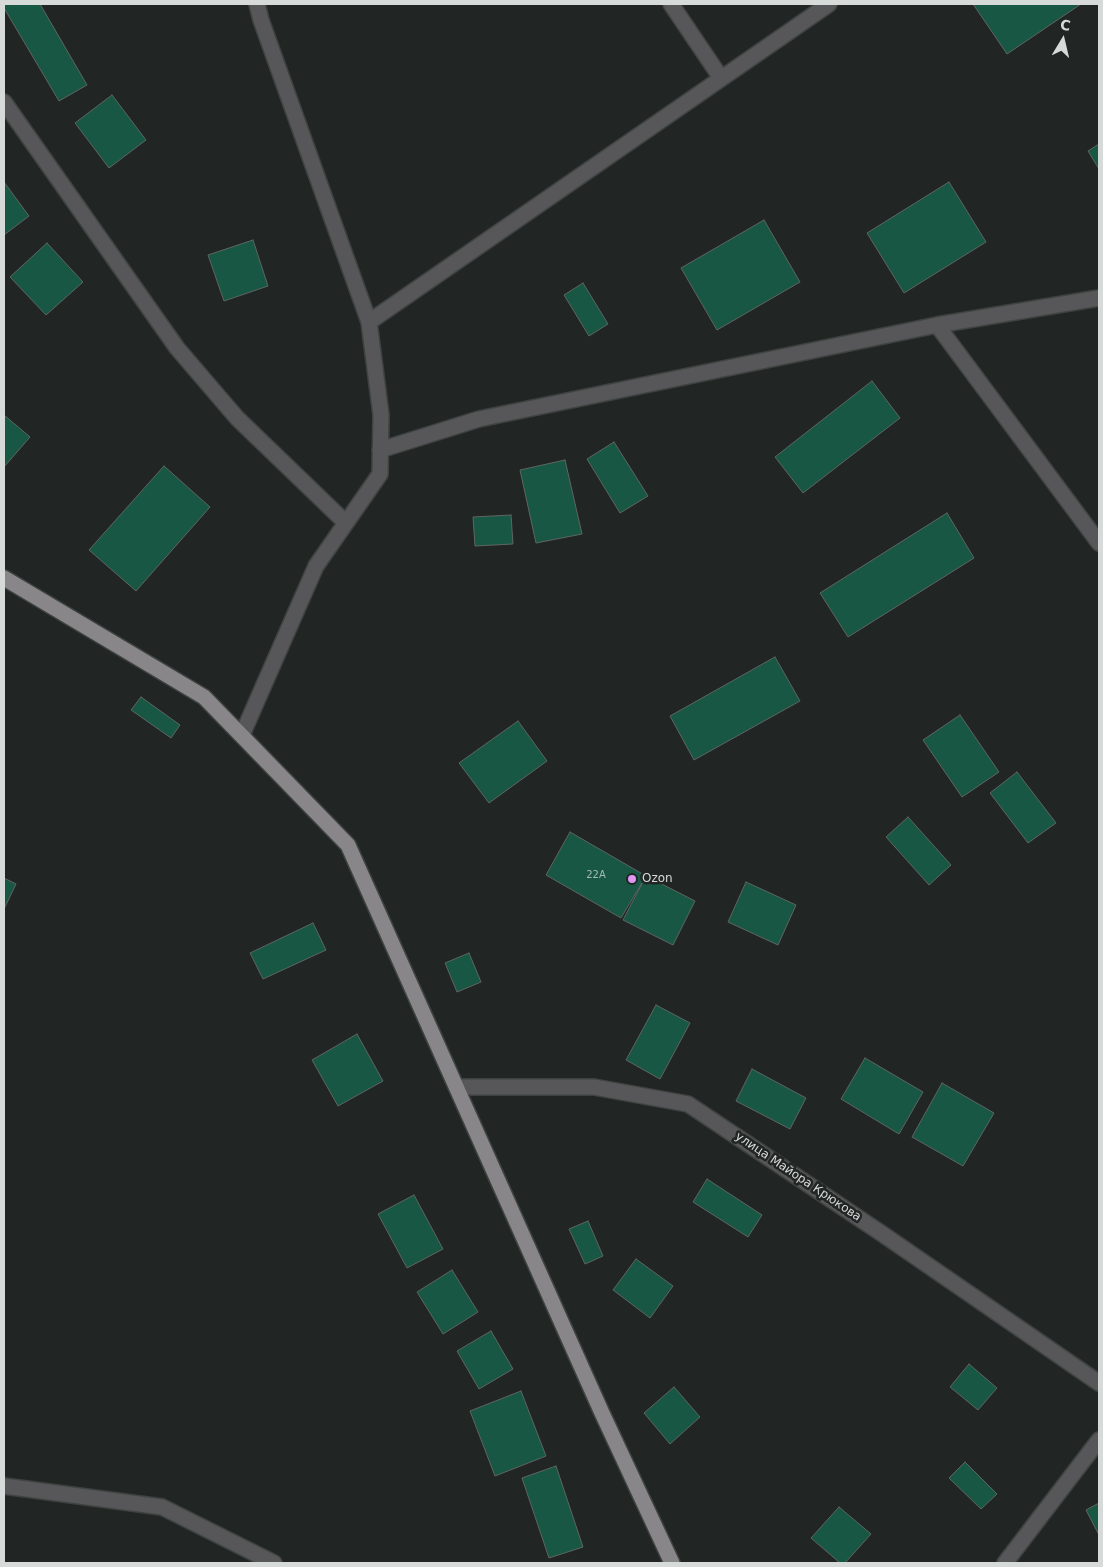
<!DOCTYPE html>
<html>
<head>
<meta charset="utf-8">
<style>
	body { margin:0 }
	#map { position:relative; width:1103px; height:1567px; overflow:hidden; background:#212624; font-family:"DejaVu Sans",sans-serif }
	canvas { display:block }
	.frame { position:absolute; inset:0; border:5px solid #d6dad9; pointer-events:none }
	.north { position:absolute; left:1038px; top:15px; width:50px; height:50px; -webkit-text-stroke:4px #212624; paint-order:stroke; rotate:9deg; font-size:14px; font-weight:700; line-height:20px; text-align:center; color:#d6dad9 }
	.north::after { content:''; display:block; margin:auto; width:18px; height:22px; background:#d6dad9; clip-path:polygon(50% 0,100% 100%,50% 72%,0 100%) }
</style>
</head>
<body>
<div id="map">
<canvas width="1103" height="1567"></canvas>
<div class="frame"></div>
<div class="north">С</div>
</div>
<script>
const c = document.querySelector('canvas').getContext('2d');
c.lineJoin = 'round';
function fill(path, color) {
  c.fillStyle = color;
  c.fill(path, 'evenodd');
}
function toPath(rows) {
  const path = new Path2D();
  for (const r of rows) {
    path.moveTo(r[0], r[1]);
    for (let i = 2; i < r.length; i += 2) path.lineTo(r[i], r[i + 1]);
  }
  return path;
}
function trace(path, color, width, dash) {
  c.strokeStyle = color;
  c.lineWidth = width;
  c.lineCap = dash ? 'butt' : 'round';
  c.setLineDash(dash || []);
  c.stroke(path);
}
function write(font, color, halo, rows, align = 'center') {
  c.font = font + ' "DejaVu Sans",sans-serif';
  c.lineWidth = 5;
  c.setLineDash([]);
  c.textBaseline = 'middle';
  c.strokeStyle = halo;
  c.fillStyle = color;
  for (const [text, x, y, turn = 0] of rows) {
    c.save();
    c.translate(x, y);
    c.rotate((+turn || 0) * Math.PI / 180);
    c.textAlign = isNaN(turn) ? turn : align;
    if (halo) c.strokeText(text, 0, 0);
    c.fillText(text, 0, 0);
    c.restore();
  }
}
const building = toPath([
	[4,4,40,4,87,85,59,101,4,8,4,4],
	[973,4,1081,4,1007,54,973,4],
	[112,95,146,140,109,168,75,123,112,95],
	[1099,144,1099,169,1088,151,1099,144],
	[4,182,29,216,4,235,4,182],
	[949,182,986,242,904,293,867,233,949,182],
	[764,220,800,282,717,330,681,268,764,220],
	[253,240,268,286,224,301,208,255,253,240],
	[47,243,83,282,46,315,10,277,47,243],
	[583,283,608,324,589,336,564,295,583,283],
	[872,381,900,418,803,493,775,457,872,381],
	[4,415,30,437,4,467,4,415],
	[614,442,648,496,620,513,587,459,614,442],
	[565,460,582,534,536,543,520,470,565,460],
	[164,466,210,507,136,591,89,550,164,466],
	[947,513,974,558,848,637,820,593,947,513],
	[511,515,513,544,475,546,473,517,511,515],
	[775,657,800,701,694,760,670,716,775,657],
	[141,697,180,725,171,738,131,710,141,697],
	[960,715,999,772,962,797,923,740,960,715],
	[518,721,547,761,489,803,459,763,518,721],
	[1017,772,1056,823,1028,843,990,793,1017,772],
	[908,817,951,865,929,885,886,837,908,817],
	[570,832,646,876,621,918,546,875,570,832],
	[646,876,695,901,673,945,623,920,646,876],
	[4,878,16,884,4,909,4,878],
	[746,882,796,905,778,945,728,922,746,882],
	[313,923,326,950,263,979,250,953,313,923],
	[469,953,481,982,457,992,445,963,469,953],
	[656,1005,690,1023,660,1079,626,1060,656,1005],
	[357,1034,383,1081,338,1106,312,1060,357,1034],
	[865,1058,923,1092,899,1134,841,1099,865,1058],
	[752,1069,806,1098,790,1129,736,1101,752,1069],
	[942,1083,994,1113,963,1166,912,1137,942,1083],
	[707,1179,762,1215,748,1237,693,1202,707,1179],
	[414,1195,443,1249,407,1268,378,1214,414,1195],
	[588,1221,603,1256,585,1264,569,1229,588,1221],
	[636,1259,673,1286,650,1318,613,1290,636,1259],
	[452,1270,478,1312,443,1334,417,1292,452,1270],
	[491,1331,513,1369,479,1389,457,1351,491,1331],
	[969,1364,997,1388,978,1410,950,1387,969,1364],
	[674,1387,700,1417,670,1444,644,1413,674,1387],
	[521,1391,546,1456,495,1476,470,1411,521,1391],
	[965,1462,997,1494,981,1509,949,1478,965,1462],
	[556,1466,583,1547,549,1558,522,1478,556,1466],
	[1099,1503,1099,1535,1086,1510,1099,1503],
	[839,1507,871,1534,845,1563,840,1563,811,1538,839,1507]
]);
fill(building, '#175744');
trace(building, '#5f6562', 1);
const minor = toPath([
	[671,4,721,78],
	[4,102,177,348,237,418,346,523],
	[369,322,829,4],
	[937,325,1099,543],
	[380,450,479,419,937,325,1099,298],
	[242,735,316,566,380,474,381,415,369,322,261,20,257,4],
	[456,1087,594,1087,688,1104,881,1233,1099,1383],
	[4,1486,162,1507,274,1563],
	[1005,1563,1099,1440]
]);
const major = toPath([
	[4,578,204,697,348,845,602,1413,672,1563]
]);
trace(minor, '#3e4341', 18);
trace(major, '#3e4341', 18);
trace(minor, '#575658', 15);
trace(major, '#89868a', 15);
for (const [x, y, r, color] of [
	[632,879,5,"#de98f2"]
]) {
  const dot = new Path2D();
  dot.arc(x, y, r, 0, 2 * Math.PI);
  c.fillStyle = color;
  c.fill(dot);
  trace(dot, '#212624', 2);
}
write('10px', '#a6b9b4', null, [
	["22А",596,875]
]);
write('12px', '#d6dad9', '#212624', [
	["Ozon",642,879]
], 'left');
write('12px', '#d6dad9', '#212624', [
	["улица Майора Крюкова",798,1177,34]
]);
</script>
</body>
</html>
